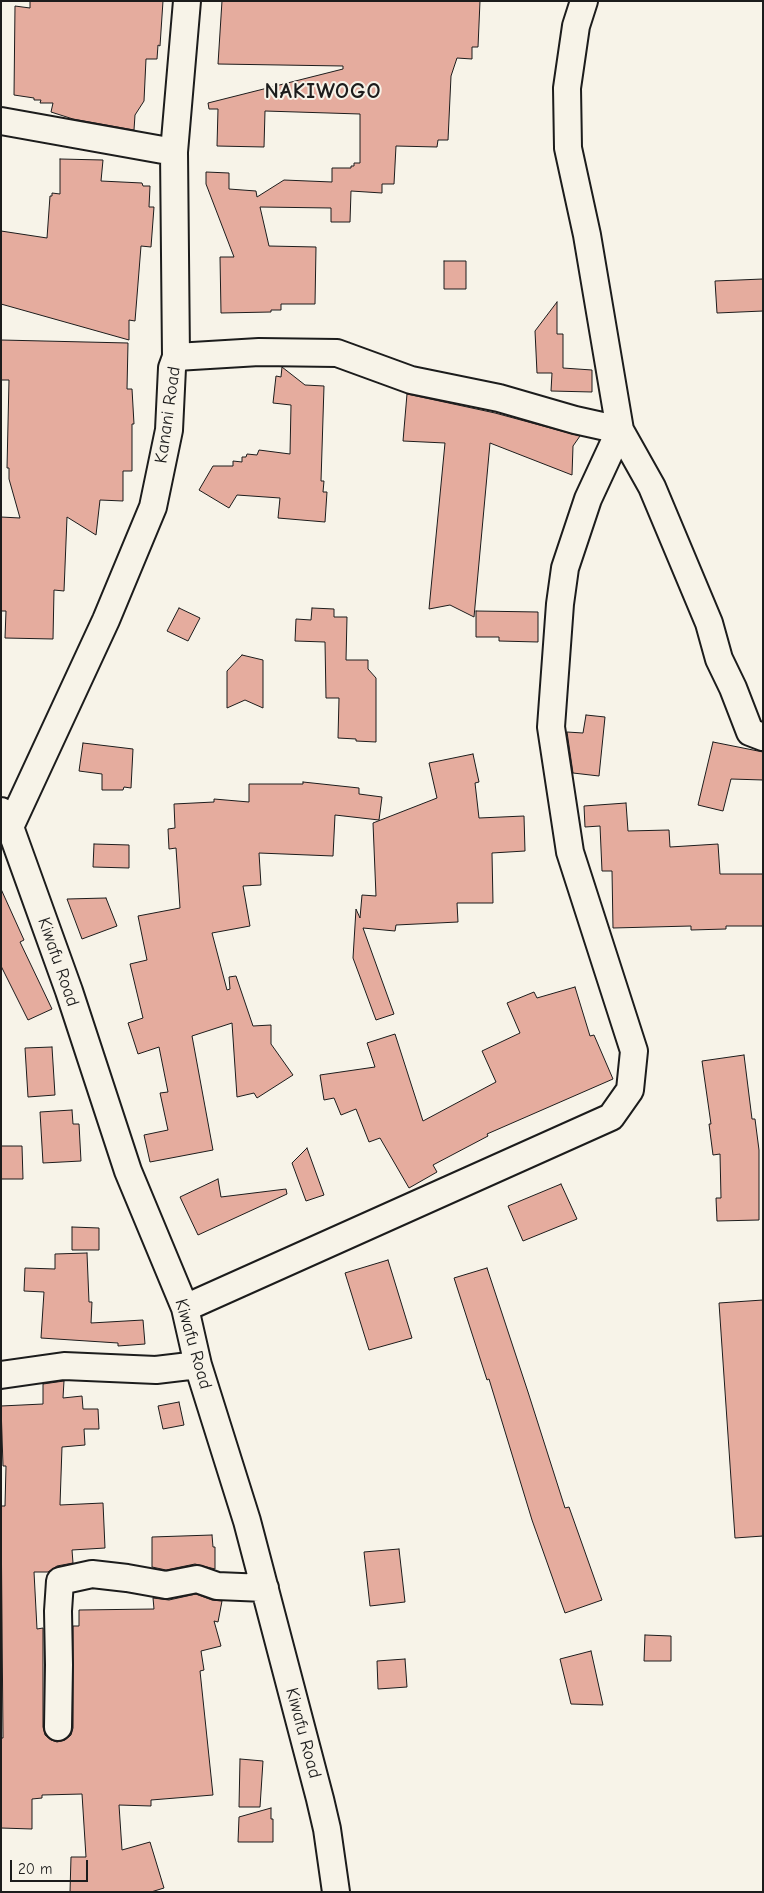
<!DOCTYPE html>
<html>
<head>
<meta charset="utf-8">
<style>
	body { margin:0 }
	#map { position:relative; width:764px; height:1893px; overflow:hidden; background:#f7f3e8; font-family:"Comic Neue",sans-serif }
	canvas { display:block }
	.frame { position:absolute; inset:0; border:2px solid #1c1c1c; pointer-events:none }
	.scale { position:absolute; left:10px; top:1860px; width:78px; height:22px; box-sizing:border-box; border:2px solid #1c1c1c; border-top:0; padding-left:6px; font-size:15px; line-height:18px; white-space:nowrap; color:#1c1c1c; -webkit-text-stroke:4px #f7f3e8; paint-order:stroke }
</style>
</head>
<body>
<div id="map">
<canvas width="764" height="1893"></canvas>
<div class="frame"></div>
<div class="scale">20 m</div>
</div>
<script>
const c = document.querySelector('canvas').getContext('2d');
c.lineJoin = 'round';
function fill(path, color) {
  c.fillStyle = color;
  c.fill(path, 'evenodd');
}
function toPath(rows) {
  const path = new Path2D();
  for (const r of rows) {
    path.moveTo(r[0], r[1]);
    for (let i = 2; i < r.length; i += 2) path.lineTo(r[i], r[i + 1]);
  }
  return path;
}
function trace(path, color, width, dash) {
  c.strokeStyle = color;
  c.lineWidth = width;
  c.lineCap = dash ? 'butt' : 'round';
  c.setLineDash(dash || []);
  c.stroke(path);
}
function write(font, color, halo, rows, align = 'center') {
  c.font = font + ' "Comic Neue",sans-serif';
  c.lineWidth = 4;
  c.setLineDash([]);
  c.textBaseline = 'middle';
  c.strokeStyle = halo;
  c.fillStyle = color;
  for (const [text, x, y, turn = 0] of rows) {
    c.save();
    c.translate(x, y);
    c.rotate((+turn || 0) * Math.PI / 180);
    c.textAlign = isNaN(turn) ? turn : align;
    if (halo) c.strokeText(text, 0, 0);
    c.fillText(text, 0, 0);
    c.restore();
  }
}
const building = toPath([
	[30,1,163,1,160,46,158,45,157,59,146,59,144,101,135,115,134,130,73,119,51,112,53,103,40,103,41,100,34,100,34,98,14,95,15,6,30,8,30,1],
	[222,1,480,1,478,47,472,47,472,59,457,58,451,76,448,140,438,140,437,147,396,146,394,184,382,184,382,193,351,191,350,222,331,222,331,208,260,207,269,246,316,247,315,304,281,304,281,310,271,310,271,312,221,313,220,257,234,257,206,184,206,172,229,173,229,189,256,191,257,197,284,180,332,182,332,168,351,168,351,166,354,166,354,163,360,163,360,114,265,111,264,147,217,146,218,109,209,109,208,103,343,69,343,66,218,64,222,1],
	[60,159,103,160,101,181,142,183,143,186,150,186,149,207,154,207,151,247,141,246,135,321,129,320,129,340,1,304,1,231,47,238,50,196,52,196,52,193,60,194,60,159],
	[444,261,466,261,466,289,444,289,444,261],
	[763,279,763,311,717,313,715,281,763,279],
	[557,302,557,334,563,334,563,368,592,370,592,392,551,391,552,373,537,373,535,331,557,302],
	[1,340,128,343,127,389,132,389,134,424,132,424,132,471,123,471,123,501,100,500,96,535,67,517,64,591,54,590,53,639,5,638,6,611,1,611,1,517,20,518,9,479,9,468,7,468,9,380,1,380,1,340],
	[282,367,305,385,324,386,321,481,324,481,323,492,327,492,325,522,278,518,280,498,237,495,229,508,199,490,213,466,233,466,233,461,242,462,242,457,246,457,247,454,257,455,259,450,290,454,291,405,273,403,276,376,281,377,282,367],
	[407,394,495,413,580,436,573,446,572,475,490,443,474,617,450,605,429,609,445,443,403,441,407,394],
	[179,608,200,618,188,641,167,631,179,608],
	[312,608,334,609,334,617,347,617,346,660,368,660,368,669,376,678,376,742,356,741,356,739,338,738,339,698,326,698,325,642,295,641,296,619,311,620,312,608],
	[476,611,538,612,538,642,499,641,499,637,476,637,476,611],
	[242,655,263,660,263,708,245,700,227,708,227,671,242,655],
	[586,715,605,717,599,776,573,773,567,732,583,733,586,715],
	[713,742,763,752,763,780,731,779,723,811,698,805,713,742],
	[83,743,133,749,131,788,124,787,123,790,102,790,102,774,79,771,83,743],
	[473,754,479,782,475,783,479,818,524,816,525,851,492,853,493,903,457,903,458,922,396,925,395,931,363,928,394,1014,376,1020,353,958,356,909,360,918,362,895,376,896,373,823,437,798,429,763,473,754],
	[303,782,359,788,359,794,382,797,379,820,335,815,333,856,259,853,261,885,243,886,250,926,212,933,227,990,230,989,229,977,236,976,253,1026,271,1025,271,1044,293,1075,257,1098,254,1093,237,1097,232,1023,192,1036,213,1150,150,1162,144,1135,168,1130,160,1093,168,1092,159,1047,138,1054,128,1023,143,1018,130,964,147,960,138,916,180,908,176,848,169,849,168,829,175,828,174,804,214,802,214,799,249,802,249,784,303,784,303,782],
	[626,803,628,831,669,830,670,847,718,844,720,874,763,874,763,926,726,926,726,929,691,930,691,926,613,928,612,871,602,871,600,826,585,827,584,806,626,803],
	[94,844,129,845,129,868,93,867,94,844],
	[1,889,24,940,20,942,52,1009,28,1020,1,966,1,889],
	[106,898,117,926,82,939,67,899,106,898],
	[575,987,590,1036,594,1035,613,1079,487,1134,488,1136,433,1165,437,1172,409,1188,380,1138,369,1142,356,1109,341,1115,334,1098,324,1100,320,1075,375,1067,367,1043,395,1034,423,1121,496,1082,482,1051,520,1033,507,1003,534,992,537,998,575,987],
	[52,1047,55,1095,28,1097,25,1048,52,1047],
	[744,1055,752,1119,755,1119,759,1150,759,1220,717,1221,716,1198,721,1198,720,1154,713,1155,709,1124,711,1124,702,1061,744,1055],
	[72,1110,73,1124,79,1124,81,1161,43,1163,40,1112,72,1110],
	[1,1146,22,1146,23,1179,1,1179,1,1146],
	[307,1148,324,1195,306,1201,292,1163,307,1148],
	[218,1179,221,1197,286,1189,287,1194,198,1235,180,1197,218,1179],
	[561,1184,577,1219,523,1241,508,1206,561,1184],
	[72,1227,99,1228,99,1250,72,1250,72,1227],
	[87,1253,89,1302,92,1302,91,1323,143,1320,145,1344,118,1346,118,1343,41,1338,44,1292,24,1291,25,1268,55,1269,55,1254,87,1253],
	[388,1260,412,1338,369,1350,345,1273,388,1260],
	[487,1268,528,1392,565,1508,569,1507,602,1600,565,1613,532,1520,489,1379,487,1380,454,1278,487,1268],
	[763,1300,763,1536,735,1538,719,1303,763,1300],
	[64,1381,63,1398,82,1396,83,1409,98,1409,99,1429,84,1429,85,1445,62,1447,60,1505,103,1503,105,1548,72,1550,73,1563,57,1566,48,1572,34,1572,37,1629,43,1628,43,1727,45,1735,51,1740,57,1742,65,1740,71,1735,73,1728,73,1626,79,1626,79,1610,154,1609,153,1598,169,1600,196,1594,212,1600,222,1601,218,1622,214,1621,221,1646,201,1651,204,1670,200,1671,213,1795,151,1800,151,1806,119,1805,122,1850,150,1842,164,1888,151,1892,70,1892,71,1857,86,1857,82,1794,42,1795,42,1798,32,1799,32,1829,1,1828,1,1738,3,1738,1,1506,5,1506,6,1466,3,1466,1,1406,43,1404,43,1384,64,1381],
	[179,1402,184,1425,163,1429,158,1406,179,1402],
	[212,1535,213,1547,215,1547,215,1569,195,1564,166,1570,152,1567,152,1537,212,1535],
	[399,1549,405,1602,370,1606,364,1552,399,1549],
	[645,1635,671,1636,671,1661,644,1661,645,1635],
	[591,1651,603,1705,571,1704,560,1659,591,1651],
	[405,1659,407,1687,378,1689,377,1661,405,1659],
	[240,1759,263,1761,260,1807,239,1807,240,1759],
	[271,1808,271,1819,273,1819,273,1842,238,1842,239,1817,271,1808]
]);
fill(building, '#e5ac9e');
trace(building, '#1c1c1c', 1);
const minor = toPath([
	[584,1,576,26,567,88,568,148,587,235,620,430,652,487,709,623,719,659,733,688,750,732,763,737],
	[1,121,174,152],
	[176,357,259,352,337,353,411,380,499,398,575,420,620,430,588,499,565,568,560,604,551,727,570,852,634,1051,630,1090,611,1117,185,1308],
	[1,811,10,827,69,991,128,1171,185,1308,198,1365,247,1521,320,1799,327,1829,336,1892],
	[10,827,106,620,153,507,169,430,172,368,176,357,174,152,187,1],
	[1,1375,64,1366,156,1370,198,1365],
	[58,1727,59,1665,58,1611,60,1581,92,1574,127,1578,166,1585,197,1579,217,1586,265,1588]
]);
trace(minor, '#1c1c1c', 30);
trace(minor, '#f7f3e8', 26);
write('18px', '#1c1c1c', '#f7f3e8', [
	["Kanani Road",168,415,-82],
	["Kiwafu Road",58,962,71],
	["Kiwafu Road",193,1344,74],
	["Kiwafu Road",303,1733,75]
]);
c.letterSpacing = '1px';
write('bold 22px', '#1c1c1c', '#f7f3e8', [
	["NAKIWOGO",323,92]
]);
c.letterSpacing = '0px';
</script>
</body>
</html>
